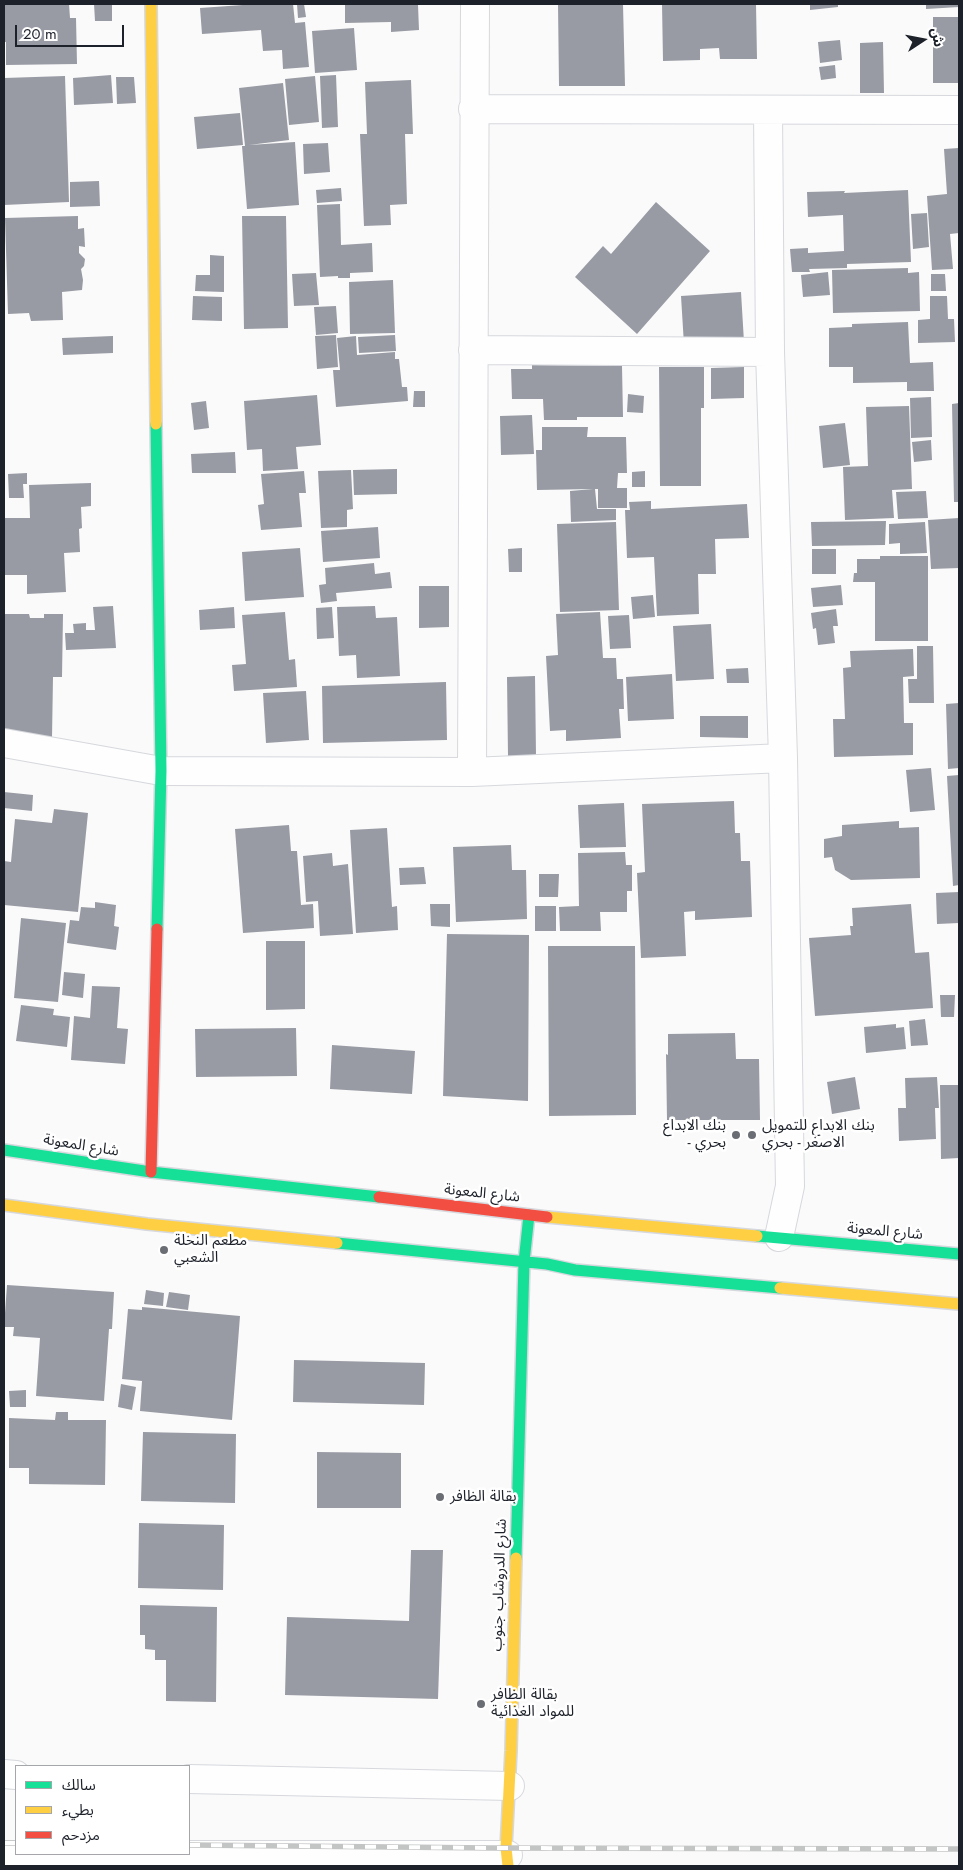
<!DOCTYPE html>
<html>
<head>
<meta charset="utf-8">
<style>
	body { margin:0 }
	#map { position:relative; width:963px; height:1870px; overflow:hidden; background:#fafafa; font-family:Jost,"Noto Sans Arabic",sans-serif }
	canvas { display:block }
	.frame { position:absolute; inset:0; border:5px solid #1d212a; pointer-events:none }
	.legend { position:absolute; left:15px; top:1765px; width:175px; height:90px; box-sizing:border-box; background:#fff; border:1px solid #a5a6aa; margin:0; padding:6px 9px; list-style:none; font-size:15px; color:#1d212a }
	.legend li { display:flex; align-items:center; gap:10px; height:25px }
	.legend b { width:25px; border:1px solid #a5a6aa }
	.north { position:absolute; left:898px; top:15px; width:50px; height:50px; -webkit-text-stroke:4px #fff; paint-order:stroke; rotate:79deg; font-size:14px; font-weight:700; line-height:20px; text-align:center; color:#1d212a }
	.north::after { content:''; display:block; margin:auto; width:18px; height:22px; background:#1d212a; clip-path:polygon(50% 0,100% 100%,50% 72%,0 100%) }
	.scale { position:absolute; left:15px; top:25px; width:109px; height:22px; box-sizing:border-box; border:2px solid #1d212a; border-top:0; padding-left:6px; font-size:15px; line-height:18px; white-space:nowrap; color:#1d212a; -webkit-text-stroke:4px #fff; paint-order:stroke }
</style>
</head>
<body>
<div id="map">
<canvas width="963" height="1870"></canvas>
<div class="frame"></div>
<ul class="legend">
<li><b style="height:6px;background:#16e098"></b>سالك</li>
<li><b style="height:6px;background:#ffcf43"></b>بطيء</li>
<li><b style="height:6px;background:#f24e42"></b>مزدحم</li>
</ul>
<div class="north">ش</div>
<div class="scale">20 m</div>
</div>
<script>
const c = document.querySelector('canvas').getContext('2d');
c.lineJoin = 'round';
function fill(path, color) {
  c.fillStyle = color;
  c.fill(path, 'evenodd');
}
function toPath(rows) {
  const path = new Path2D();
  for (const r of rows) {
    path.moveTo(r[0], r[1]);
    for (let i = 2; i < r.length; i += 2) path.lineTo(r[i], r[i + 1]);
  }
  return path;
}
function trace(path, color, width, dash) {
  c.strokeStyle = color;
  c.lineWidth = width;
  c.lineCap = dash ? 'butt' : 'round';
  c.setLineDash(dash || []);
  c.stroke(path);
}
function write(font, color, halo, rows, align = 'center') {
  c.font = font + ' Jost,"Noto Sans Arabic",sans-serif';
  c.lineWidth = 5;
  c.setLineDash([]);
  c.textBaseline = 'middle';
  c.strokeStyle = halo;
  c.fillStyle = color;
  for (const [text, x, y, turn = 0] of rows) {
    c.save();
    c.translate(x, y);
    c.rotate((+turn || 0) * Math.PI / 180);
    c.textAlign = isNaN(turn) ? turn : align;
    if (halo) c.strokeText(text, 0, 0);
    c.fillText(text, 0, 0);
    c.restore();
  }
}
fill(toPath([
	[4,4,69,4,70,18,76,18,77,64,6,65,6,42,4,42],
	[94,4,112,4,112,21,95,21],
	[257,4,293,4,295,23,305,22,309,67,283,69,282,50,263,51,261,30,202,34,200,8],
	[297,4,304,4,306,17,298,18],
	[345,4,418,5,419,30,391,32,391,22,345,23],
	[558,4,623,4,625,86,559,86],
	[662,4,756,4,757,59,720,59,719,48,700,49,700,60,663,61],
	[810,4,838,4,838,7,810,10],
	[926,4,959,4,959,7,926,9],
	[933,17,959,17,959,83,933,83],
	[354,28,357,70,315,73,312,31],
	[840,40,842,60,820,63,818,42],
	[883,42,884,93,860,93,860,43],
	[835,65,836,78,821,80,819,67],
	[111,75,113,103,74,105,73,78],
	[336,75,338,127,322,128,320,76],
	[65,76,69,202,4,205,4,78],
	[315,76,319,122,289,125,285,79],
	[116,77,134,77,136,103,117,104],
	[411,80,413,134,405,134,407,204,390,205,391,225,364,226,360,134,367,134,365,82],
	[283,83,289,140,249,145,295,142,299,205,247,209,242,146,245,146,239,88],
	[240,113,243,145,197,149,194,117],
	[328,143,330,172,304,174,303,144],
	[959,148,959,233,950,234,953,269,932,270,927,196,947,194,944,149],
	[99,181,100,206,70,207,70,182],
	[341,188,342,201,317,203,316,190],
	[908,190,911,262,847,264,847,268,809,269,810,272,792,272,790,249,808,248,808,253,844,251,843,215,808,217,807,192,845,191,844,193],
	[656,202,710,251,637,334,575,277,603,246,611,254],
	[340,204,341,245,372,243,373,272,350,273,350,278,338,278,338,276,320,277,317,205],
	[927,213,929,247,913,249,911,214],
	[78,216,78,229,84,228,85,247,79,246,79,253,85,259,84,266,81,269,83,280,82,290,62,292,63,320,31,321,29,313,8,314,5,218],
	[242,216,286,216,288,328,244,329],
	[210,255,224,256,224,292,195,291,196,275,210,275],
	[908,268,908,273,919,272,920,311,833,313,832,270],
	[828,272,830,295,803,297,801,275],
	[316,273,319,305,294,306,292,274],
	[931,274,945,274,946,291,931,291],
	[393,280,395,333,350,334,349,282],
	[741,292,744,342,684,345,681,296],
	[193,296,222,297,222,321,192,320],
	[930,296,947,296,948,319,954,319,955,342,918,343,918,320,930,319],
	[336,306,338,333,316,335,314,307],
	[908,322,910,363,933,362,934,391,907,391,907,382,853,383,853,367,829,367,829,328,852,327,852,324],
	[336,335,338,367,317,369,315,336],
	[395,335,396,351,359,353,358,337],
	[113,336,113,353,63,355,62,338],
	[356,336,357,355,395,352,395,359,399,359,402,387,407,387,408,401,336,407,333,370,340,370,337,338],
	[532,365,622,366,623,417,577,417,577,420,544,420,543,399,512,399,511,369,532,369],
	[659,367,704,367,704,408,701,408,701,486,660,486],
	[744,367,744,398,711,399,711,368],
	[414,391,425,391,425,407,413,407],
	[628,394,644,396,643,413,627,412],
	[317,395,321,445,296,447,298,469,263,471,262,449,247,450,244,401],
	[931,397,932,437,911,438,910,398],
	[206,401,209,428,194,430,191,403],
	[959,403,959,502,954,502,952,404],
	[909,406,912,489,892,490,894,518,845,520,843,467,868,466,866,407],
	[532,415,534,454,501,455,500,416],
	[845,423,850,465,823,468,819,426],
	[542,427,588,427,587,437,626,437,627,473,618,473,617,488,627,488,627,508,598,508,598,489,595,489,597,509,616,509,616,520,571,522,570,491,593,489,537,490,536,450,542,450],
	[931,440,932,460,914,462,912,442],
	[235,452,236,473,192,473,191,454],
	[397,469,397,494,354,495,353,470],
	[351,470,353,509,347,510,347,527,321,528,318,471],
	[304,471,306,493,299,493,302,527,261,530,258,505,264,504,261,474],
	[645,471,645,487,632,487,632,472],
	[27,473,27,484,23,484,24,498,9,498,8,474],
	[91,483,91,506,81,507,82,528,79,529,80,552,64,553,66,592,27,594,27,575,4,575,4,518,30,518,29,485],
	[926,491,928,518,898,519,896,492],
	[651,501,651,509,747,504,749,538,715,539,716,574,698,574,699,614,657,616,654,557,627,558,625,510,630,510,629,502],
	[959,518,959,568,931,569,928,520],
	[886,521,885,545,812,546,811,522],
	[616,522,619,610,560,612,557,524],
	[925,522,927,553,900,554,900,543,889,544,889,524],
	[378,527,380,558,323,562,321,531],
	[300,548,304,597,245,601,242,552],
	[522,548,522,572,509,572,508,549],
	[812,549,836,549,836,574,812,574],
	[880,556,928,556,928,641,875,641,875,582,853,582,854,573,857,573,857,559,880,559],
	[374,563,375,574,390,572,392,588,336,593,337,601,321,603,319,585,326,584,325,568],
	[841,585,843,605,813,607,811,588],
	[419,586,449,586,449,627,419,628],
	[653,595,655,617,633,619,631,597],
	[113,606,116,648,66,650,65,633,74,633,73,624,86,623,86,630,95,630,93,607],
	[375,606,376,618,397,617,400,676,357,678,356,655,339,656,337,607],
	[234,607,235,628,200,630,199,610],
	[332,607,334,638,317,639,316,608],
	[836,609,838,626,833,626,835,643,818,645,816,628,813,629,811,613],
	[285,612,289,660,295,659,297,687,234,691,232,665,246,664,242,615],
	[600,612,603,658,616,658,617,679,623,679,624,709,619,709,621,738,566,741,566,730,550,731,546,656,558,655,556,614],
	[4,614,29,614,30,618,44,618,44,614,63,614,62,677,53,677,52,738,4,738],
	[629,615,631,648,610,649,608,616],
	[711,624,714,679,676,681,673,626],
	[917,646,933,646,934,703,909,703,908,679,917,679],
	[913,649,914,676,903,677,904,723,913,723,913,755,834,757,833,719,845,719,843,668,851,667,850,651],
	[748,668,749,683,727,683,726,669],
	[672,674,674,719,628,721,626,677],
	[535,676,536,756,508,756,507,677],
	[446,682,447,740,323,743,322,686],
	[306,691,309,740,266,743,263,693],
	[959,703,959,768,948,769,946,704],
	[700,716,748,716,748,738,700,737],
	[931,768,935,810,910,812,906,770],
	[959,775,959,885,953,886,947,776],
	[4,792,33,795,32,811,4,808],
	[734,801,735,833,740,833,741,861,750,861,752,917,695,920,695,911,684,912,686,956,641,958,637,873,645,872,642,804],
	[624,803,626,847,580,848,578,805],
	[54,809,88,813,78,912,4,905,4,861,11,862,15,819,52,823],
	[899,821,899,828,919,827,920,878,851,880,835,870,832,857,824,858,824,839,842,836,842,825],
	[289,825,291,851,297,851,301,905,313,904,314,928,243,933,235,829],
	[387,828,392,907,397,906,398,930,356,933,350,830],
	[511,845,512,870,526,870,527,919,456,922,453,847],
	[625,852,626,865,632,865,632,891,627,891,627,912,600,912,601,931,560,931,559,907,579,906,578,853],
	[332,853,333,866,348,864,353,934,320,936,318,901,306,902,303,856],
	[424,867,426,884,400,885,399,868],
	[539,874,559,874,558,897,539,897],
	[959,892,959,923,937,924,936,893],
	[95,902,116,905,114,926,119,927,116,950,67,943,70,920,79,921,81,907,95,908],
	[430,904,450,904,450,927,431,926],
	[911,904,915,953,929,952,933,1008,815,1016,809,938,851,935,850,926,853,926,852,908],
	[535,906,556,906,556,931,535,931],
	[21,918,66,923,58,1002,14,998],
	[447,934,529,935,528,1101,443,1096],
	[266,941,305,941,305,1009,266,1010],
	[548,946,635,946,636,1115,549,1116],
	[64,972,85,974,83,998,62,995],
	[92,986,120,987,117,1028,128,1029,125,1064,71,1060,74,1016,90,1018],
	[940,995,955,995,954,1017,941,1017],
	[21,1005,54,1009,53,1015,70,1017,67,1047,16,1041],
	[925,1019,928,1045,911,1046,909,1021],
	[896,1024,896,1028,904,1027,906,1049,866,1053,864,1027],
	[296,1028,297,1076,196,1077,195,1029],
	[735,1033,736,1059,759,1059,760,1120,667,1120,666,1054,668,1055,668,1034],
	[332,1045,415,1051,412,1094,330,1089],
	[855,1077,860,1109,832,1114,827,1082],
	[937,1077,939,1108,935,1108,936,1139,899,1141,898,1108,906,1108,905,1078],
	[940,1085,959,1085,959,1158,941,1159],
	[7,1285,114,1292,112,1329,109,1329,104,1401,36,1396,40,1338,13,1336,14,1327,4,1327],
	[146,1290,164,1293,163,1306,144,1304],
	[169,1292,190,1295,188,1310,166,1307],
	[142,1307,240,1316,232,1420,140,1411,142,1381,122,1379,128,1309,142,1310],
	[294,1360,425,1363,424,1405,293,1402],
	[121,1384,136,1387,132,1410,118,1407],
	[26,1390,26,1407,10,1407,9,1391],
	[56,1412,68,1412,68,1420,106,1420,105,1485,29,1484,29,1468,9,1468,9,1418,55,1420],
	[143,1432,236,1434,235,1503,141,1501],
	[317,1452,401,1453,401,1508,317,1508],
	[139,1523,224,1525,223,1590,138,1588],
	[411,1550,443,1550,438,1699,285,1695,287,1617,409,1621],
	[140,1605,217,1607,216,1702,166,1701,166,1660,155,1660,155,1650,145,1649,145,1635,140,1635]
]), '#989ba4');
const street = toPath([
	[473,109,959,110],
	[768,110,770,352,783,758,790,1186,779,1237],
	[473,350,770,352],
	[4,743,161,771,472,772,783,758],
	[472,772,475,4],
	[4,1774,16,1775],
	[189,1779,510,1786],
	[4,1855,508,1855]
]);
const fast = toPath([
	[156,424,161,771,157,929],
	[4,1150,151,1172,379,1197],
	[757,1236,959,1254],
	[337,1243,547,1264,575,1270,780,1288],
	[516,1558,524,1262,529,1215]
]);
const slow = toPath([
	[151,4,156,424],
	[4,1205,147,1224,337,1243],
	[547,1217,757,1236],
	[780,1288,959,1304],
	[508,1866,506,1848,511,1751,516,1558]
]);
const jam = toPath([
	[151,1172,157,929],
	[379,1197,547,1217]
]);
trace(street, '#d6d8dd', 30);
trace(fast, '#d6d8dd', 14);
trace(slow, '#d6d8dd', 14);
trace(jam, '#d6d8dd', 14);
trace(street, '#fefefe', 28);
trace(fast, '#16e098', 11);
trace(slow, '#ffcf43', 11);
trace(jam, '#f24e42', 11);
const rail = toPath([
	[4,1843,16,1843],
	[189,1845,491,1848,959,1849]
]);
trace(rail, '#c3c4c4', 5.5);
trace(rail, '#fff', 4, [11]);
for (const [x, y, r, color] of [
	[736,1135,5,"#6a6d73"],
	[752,1135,5,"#6a6d73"],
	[164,1250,5,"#6a6d73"],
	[440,1497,5,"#6a6d73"],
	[481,1704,5,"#6a6d73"]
]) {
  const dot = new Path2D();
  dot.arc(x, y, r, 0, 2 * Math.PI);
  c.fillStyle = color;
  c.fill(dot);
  trace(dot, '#fff', 2);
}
write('15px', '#1d212a', '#fff', [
	["بنك الابداع",726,1126,"right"],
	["- بحري",726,1143,"right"],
	["بنك الابداع للتمويل",762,1126],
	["الاصغر - بحري",762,1143],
	["مطعم النخلة",174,1241],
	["الشعبي",174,1258],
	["بقالة الظافر",450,1497],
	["بقالة الظافر",491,1695],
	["للمواد الغذائية",491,1712]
], 'left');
write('15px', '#1d212a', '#fff', [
	["شارع المعونة",81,1146,9],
	["شارع المعونة",482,1194,6],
	["شارع المعونة",885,1232,5],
	["شارع الدروشاب جنوب",500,1585,-88]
]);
</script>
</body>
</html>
